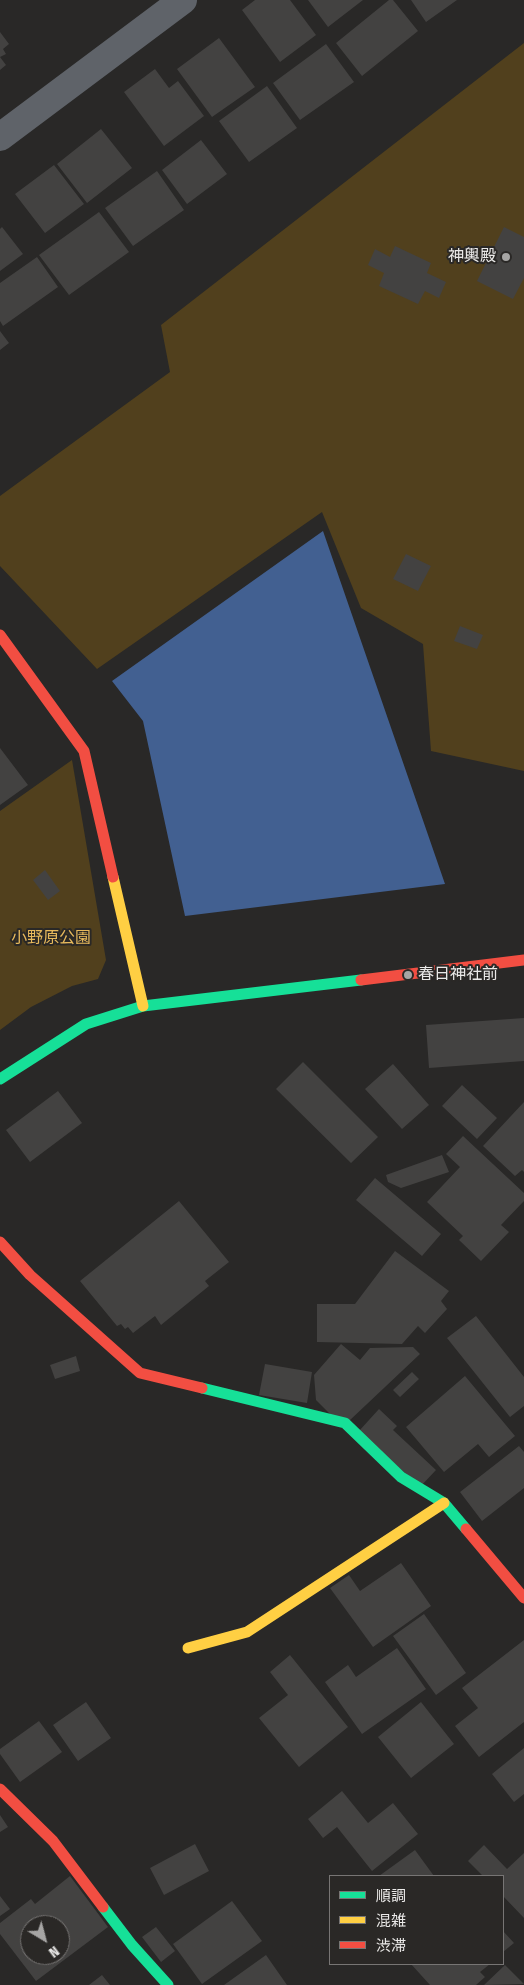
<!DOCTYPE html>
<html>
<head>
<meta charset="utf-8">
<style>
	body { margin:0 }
	#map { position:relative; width:524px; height:1985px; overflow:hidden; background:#292827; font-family:"Fira Sans Condensed","Noto Sans JP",sans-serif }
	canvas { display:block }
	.legend { position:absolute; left:329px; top:1875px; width:175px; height:90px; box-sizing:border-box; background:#2a2826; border:1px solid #777574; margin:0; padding:6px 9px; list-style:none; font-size:15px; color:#eae9e8 }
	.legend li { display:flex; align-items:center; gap:10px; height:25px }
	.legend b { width:25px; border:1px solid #777574 }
	.north { position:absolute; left:20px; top:1915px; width:50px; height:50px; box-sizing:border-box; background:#2a2826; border:1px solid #777574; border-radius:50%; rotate:143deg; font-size:14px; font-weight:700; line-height:20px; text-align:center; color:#eae9e8 }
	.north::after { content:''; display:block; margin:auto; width:18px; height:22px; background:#a6a5a4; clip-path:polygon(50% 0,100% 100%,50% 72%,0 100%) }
</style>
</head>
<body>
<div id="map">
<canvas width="524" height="1985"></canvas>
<ul class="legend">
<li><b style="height:6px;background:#16e098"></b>順調</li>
<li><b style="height:6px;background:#ffcf43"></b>混雑</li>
<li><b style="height:6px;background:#f24e42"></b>渋滞</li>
</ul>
<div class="north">N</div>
</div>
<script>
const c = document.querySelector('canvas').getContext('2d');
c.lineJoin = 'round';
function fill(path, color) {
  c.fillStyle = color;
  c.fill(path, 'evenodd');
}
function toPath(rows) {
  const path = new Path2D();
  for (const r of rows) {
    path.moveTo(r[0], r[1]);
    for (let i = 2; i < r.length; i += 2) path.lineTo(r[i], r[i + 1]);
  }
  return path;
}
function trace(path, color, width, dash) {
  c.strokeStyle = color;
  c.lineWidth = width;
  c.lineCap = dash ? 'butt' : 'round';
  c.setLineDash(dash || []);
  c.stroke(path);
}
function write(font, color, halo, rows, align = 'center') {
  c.font = font + ' "Fira Sans Condensed","Noto Sans JP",sans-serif';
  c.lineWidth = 4;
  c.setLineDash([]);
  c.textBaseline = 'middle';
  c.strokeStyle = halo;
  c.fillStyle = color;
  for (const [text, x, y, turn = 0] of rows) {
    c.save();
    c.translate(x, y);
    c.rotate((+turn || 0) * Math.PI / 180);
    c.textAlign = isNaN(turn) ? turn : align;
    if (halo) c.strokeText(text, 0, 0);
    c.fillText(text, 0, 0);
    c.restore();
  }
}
fill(toPath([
	[524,43,524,771,431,751,423,644,361,608,322,512,97,669,0,566,0,496,170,372,161,325],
	[72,760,106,960,98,979,72,986,31,1007,0,1030,0,811]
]), '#51401d');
fill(toPath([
	[323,531,445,884,185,916,143,721,112,681]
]), '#426091');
fill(toPath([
	[255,0,290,0,316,35,280,62,242,10],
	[308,0,363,0,328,27],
	[389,0,393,0,418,31,362,76,336,43],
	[411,0,457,0,426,22],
	[0,32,9,44,3,49,6,54,0,57,6,65,0,70],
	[219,38,255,87,212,117,177,69],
	[326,44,354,82,300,120,273,83],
	[155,69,169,88,178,81,204,116,164,146,124,92],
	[267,86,297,128,249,162,219,121],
	[101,129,132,168,87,203,57,164],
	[201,140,227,174,187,204,162,170],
	[54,165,84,204,45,233,15,194],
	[157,171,184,210,133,246,105,208],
	[99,212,129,252,69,295,39,255],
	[2,227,23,254,0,271,0,229],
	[504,227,524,237,524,278,513,299,477,281],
	[395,246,431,263,427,273,446,282,439,298,425,291,418,304,379,286,384,273,368,265,375,249,390,257],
	[37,257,58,287,3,326,0,321,0,283],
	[0,331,9,343,0,350],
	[406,554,431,566,418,591,393,579],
	[460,626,483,635,477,649,454,641],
	[0,748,28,785,0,805],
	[45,870,60,891,48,900,33,880],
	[524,1018,524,1061,429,1068,426,1025],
	[303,1062,378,1137,351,1163,276,1089],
	[393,1064,429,1105,402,1129,365,1089],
	[462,1085,497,1118,477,1139,442,1106],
	[58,1091,82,1123,30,1162,6,1130],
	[524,1102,524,1172,522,1170,515,1176,483,1146],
	[463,1136,524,1193,524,1201,501,1225,509,1232,481,1261,459,1240,463,1236,427,1202,460,1167,446,1154],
	[442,1155,449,1172,401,1188,388,1182,386,1175],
	[375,1178,441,1234,422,1256,356,1200],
	[179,1201,229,1262,205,1281,209,1286,161,1325,155,1316,133,1333,128,1327,125,1329,121,1324,117,1326,80,1281],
	[395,1251,449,1291,441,1301,447,1309,425,1333,418,1326,402,1344,317,1342,317,1304,355,1304],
	[476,1316,524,1377,524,1406,510,1417,447,1338],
	[341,1344,360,1360,370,1348,413,1347,420,1354,349,1421,334,1418,316,1400,314,1375],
	[76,1356,80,1371,55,1379,50,1365],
	[265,1364,312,1372,307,1403,259,1395],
	[412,1372,419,1379,400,1397,393,1390],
	[465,1376,515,1436,489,1457,478,1444,444,1472,406,1427],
	[379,1409,397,1426,393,1430,436,1470,420,1487,359,1431],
	[519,1446,524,1452,524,1488,482,1521,460,1492],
	[401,1563,431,1606,373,1647,330,1588,349,1575,360,1591],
	[424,1614,466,1673,436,1695,393,1636],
	[524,1640,524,1722,479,1757,455,1726,478,1708,462,1688],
	[397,1648,426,1689,362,1734,325,1682,348,1665,356,1677],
	[290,1655,348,1727,299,1767,259,1718,288,1695,270,1672],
	[86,1702,111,1738,78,1761,53,1725],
	[421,1702,454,1744,411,1778,378,1737],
	[39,1721,62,1752,20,1782,0,1754,0,1749],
	[524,1748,524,1794,514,1802,492,1774],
	[342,1791,368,1823,393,1803,418,1834,372,1871,337,1827,323,1838,308,1819],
	[0,1815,8,1827,0,1832],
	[195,1844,209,1871,164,1895,150,1868],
	[484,1845,507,1869,524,1853,524,1918,503,1896,503,1876,483,1876,468,1861],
	[415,1850,434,1876,379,1876],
	[70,1876,108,1927,36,1981,0,1934,0,1923,31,1899,35,1904],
	[30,1925,60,1925,60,1955,30,1955],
	[0,1896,10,1909,0,1916],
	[232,1901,262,1941,202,1984,173,1944],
	[156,1927,175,1951,161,1962,142,1937],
	[503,1931,514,1943,503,1952],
	[266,1955,287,1985,224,1985],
	[411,1964,490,1964,480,1972,485,1977,476,1985,430,1985],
	[505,1965,524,1984,484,1985],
	[102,1975,110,1985,89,1985]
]), '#434241');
trace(toPath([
	[0,137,183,0]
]), '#5f6369', 28);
trace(toPath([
	[0,1079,86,1024,143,1006,361,980],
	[202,1388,345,1423,401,1477,444,1503,466,1529],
	[103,1907,132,1945,168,1985]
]), '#16e098', 11);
trace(toPath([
	[113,877,143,1006],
	[188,1648,247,1632,444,1503]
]), '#ffcf43', 11);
trace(toPath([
	[0,635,84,751,113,877],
	[361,980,524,960],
	[0,1242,30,1275,140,1373,202,1388],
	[466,1529,524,1598],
	[0,1789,53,1841,103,1907]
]), '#f24e42', 11);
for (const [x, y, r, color] of [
	[506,257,5,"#a6a5a4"],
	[408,975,5,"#a6a5a4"]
]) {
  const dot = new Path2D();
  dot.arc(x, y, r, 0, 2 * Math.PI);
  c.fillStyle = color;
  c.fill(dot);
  trace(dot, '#2a2826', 2);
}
write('16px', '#eae9e8', '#2a2826', [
	["神輿殿",496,257],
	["春日神社前",418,975,"left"]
], 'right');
write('16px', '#e7b95c', '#2a2826', [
	["小野原公園",51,939]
]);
</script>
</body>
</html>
